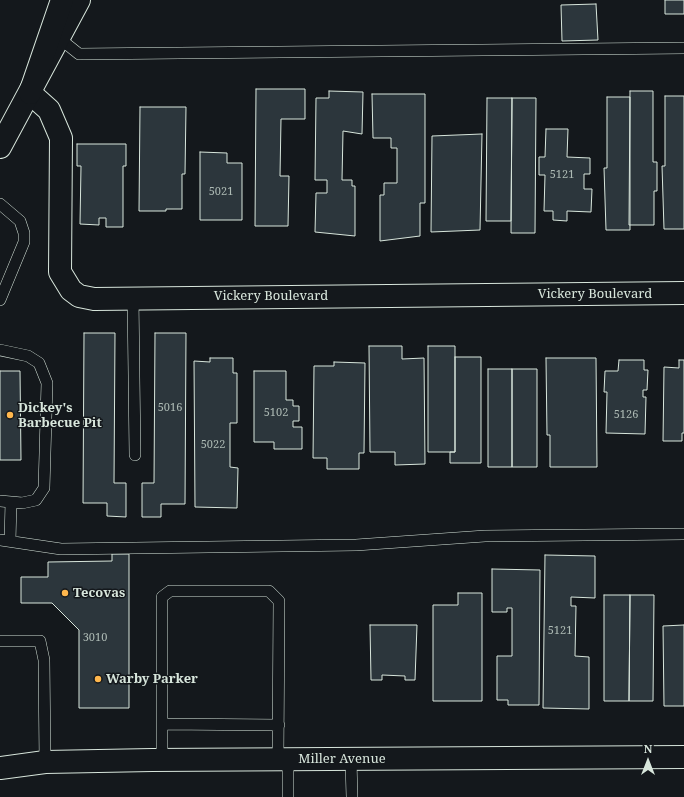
<!DOCTYPE html>
<html>
<head>
<meta charset="utf-8">
<style>
	body { margin:0 }
	#map { position:relative; width:684px; height:797px; overflow:hidden; background:#14181c; font-family:"Noto Serif",serif }
	canvas { display:block }
	.north { position:absolute; left:628px; top:741px; width:40px; height:40px; -webkit-text-stroke:3px #14181c; paint-order:stroke; rotate:0deg; font-size:11px; font-weight:700; line-height:16px; text-align:center; color:#d8e6dc }
	.north::after { content:''; display:block; margin:auto; width:14px; height:18px; background:#d8e6dc; clip-path:polygon(50% 0,100% 100%,50% 72%,0 100%) }
</style>
</head>
<body>
<div id="map">
<canvas width="684" height="797"></canvas>
<div class="north">N</div>
</div>
<script>
const c = document.querySelector('canvas').getContext('2d');
c.lineJoin = 'round';
function fill(path, color) {
  c.fillStyle = color;
  c.fill(path, 'evenodd');
}
function toPath(rows) {
  const path = new Path2D();
  for (const r of rows) {
    path.moveTo(r[0], r[1]);
    for (let i = 2; i < r.length; i += 2) path.lineTo(r[i], r[i + 1]);
  }
  return path;
}
function trace(path, color, width, dash) {
  c.strokeStyle = color;
  c.lineWidth = width;
  c.lineCap = dash ? 'butt' : 'round';
  c.setLineDash(dash || []);
  c.stroke(path);
}
function write(font, color, halo, rows, align = 'center') {
  c.font = font + ' "Noto Serif",serif';
  c.lineWidth = 3;
  c.setLineDash([]);
  c.textBaseline = 'middle';
  c.strokeStyle = halo;
  c.fillStyle = color;
  for (const [text, x, y, turn = 0] of rows) {
    c.save();
    c.translate(x, y);
    c.rotate((+turn || 0) * Math.PI / 180);
    c.textAlign = isNaN(turn) ? turn : align;
    if (halo) c.strokeText(text, 0, 0);
    c.fillText(text, 0, 0);
    c.restore();
  }
}
const building = toPath([
	[665,0,684,0,684,14,665,14,665,0],
	[596,4,598,40,562,41,561,5,596,4],
	[256,89,305,89,305,119,281,119,280,176,289,176,288,226,255,226,256,89],
	[329,91,363,92,362,134,343,131,342,180,352,180,352,186,355,186,355,236,315,232,316,193,327,193,327,180,315,180,316,98,329,98,329,91],
	[630,91,653,91,653,162,657,162,657,191,654,191,654,225,629,225,630,91],
	[372,94,425,94,425,203,420,203,420,236,380,241,380,195,384,195,384,183,397,183,397,148,391,148,391,138,373,138,372,94],
	[665,96,684,96,684,229,664,229,662,166,665,166,665,96],
	[607,97,630,97,630,230,606,230,604,168,607,168,607,97],
	[487,98,512,98,511,221,486,221,487,98],
	[512,98,536,98,535,233,511,233,512,98],
	[140,107,186,107,185,174,182,174,182,209,166,209,166,211,139,211,140,107],
	[546,129,568,129,567,157,590,158,590,174,584,174,584,189,592,189,591,212,567,211,567,221,553,220,553,211,544,211,545,175,539,175,539,157,545,157,546,129],
	[482,134,480,230,431,232,432,136,482,134],
	[77,144,126,144,126,166,123,166,123,227,106,227,106,218,99,218,99,225,80,224,81,166,77,166,77,144],
	[200,152,227,153,227,163,242,163,242,220,200,220,200,152],
	[84,333,115,333,114,483,126,483,126,517,107,516,107,503,83,503,84,333],
	[155,333,186,333,185,504,161,504,161,517,142,517,142,483,154,483,155,333],
	[369,346,402,346,402,359,424,358,425,464,395,465,395,452,370,452,369,346],
	[428,346,455,346,455,452,428,452,428,346],
	[455,357,481,357,481,463,450,463,450,452,455,452,455,357],
	[210,358,233,358,233,373,237,373,237,423,230,423,230,467,238,468,237,508,195,507,194,361,210,362,210,358],
	[546,358,596,358,597,467,550,467,550,435,547,435,546,358],
	[619,360,644,360,644,370,648,370,647,390,643,390,643,397,646,397,645,434,606,433,607,392,604,392,605,371,618,371,619,360],
	[679,360,684,360,684,433,682,433,682,441,663,441,664,367,679,368,679,360],
	[334,362,365,363,364,453,359,453,359,469,327,469,327,458,313,458,314,366,334,366,334,362],
	[488,369,512,369,512,467,488,467,488,369],
	[512,369,537,369,537,467,512,467,512,369],
	[0,371,20,371,21,460,0,460,0,371],
	[254,371,286,371,286,400,293,400,293,406,299,406,299,421,293,421,293,427,302,427,302,449,274,449,274,442,254,442,254,371],
	[112,554,129,554,129,708,79,708,79,630,52,603,21,603,21,577,48,577,48,562,112,561,112,554],
	[545,555,595,556,595,598,571,597,571,606,576,606,575,656,589,657,589,709,543,708,545,555],
	[492,569,540,570,539,705,508,705,508,700,497,700,497,656,512,656,512,608,507,608,507,612,492,612,492,569],
	[458,593,482,593,482,701,433,701,433,605,458,605,458,593],
	[604,595,630,595,629,701,604,701,604,595],
	[630,595,654,595,653,701,629,701,630,595],
	[370,625,417,625,415,680,405,680,405,676,382,675,382,680,371,680,370,625],
	[684,625,684,706,664,706,663,626,684,625]
]);
fill(building, '#2c363c');
trace(building, '#d8e6dc', 1);
const service = toPath([
	[59,38,79,54,684,48],
	[0,204,20,221,24,233,24,242,0,300],
	[133,297,135,455],
	[0,350,28,356,39,363,47,383,44,488,36,500,22,503,0,501],
	[0,540,61,549,356,545,485,536,684,534],
	[10,541,11,502],
	[0,641,40,641,44,660,45,762],
	[162,724,279,725],
	[162,760,162,597,170,591,269,591,279,601,278,759],
	[351,760,352,797],
	[288,797,288,759]
]);
const minor = toPath([
	[30,93,49,110,61,138,60,272,71,290,79,296,94,299,684,293],
	[0,768,45,762,152,760,684,757]
]);
const secondary = toPath([
	[0,147,79,0]
]);
const motorway = toPath([
	[30,93,62,0]
]);
trace(service, '#d8e6dc', 12);
trace(minor, '#d8e6dc', 24);
trace(secondary, '#d8e6dc', 24);
trace(motorway, '#d8e6dc', 24);
trace(service, '#14181c', 11);
trace(minor, '#14181c', 22);
trace(secondary, '#14181c', 22);
trace(motorway, '#14181c', 22);
for (const [x, y, r, color] of [
	[10,415,4,"#ffb74d"],
	[65,593,4,"#ffb74d"],
	[98,679,4,"#ffb74d"]
]) {
  const dot = new Path2D();
  dot.arc(x, y, r, 0, 2 * Math.PI);
  c.fillStyle = color;
  c.fill(dot);
  trace(dot, '#14181c', 1.5);
}
write('11px', '#adbab4', null, [
	["5121",562,175],
	["5021",221,192],
	["5016",170,408],
	["5102",276,413],
	["5126",626,415],
	["5022",213,445],
	["5121",560,631],
	["3010",95,638]
]);
write('13px', '#d8e6dc', '#14181c', [
	["Vickery Boulevard",595,294],
	["Vickery Boulevard",271,296],
	["Miller Avenue",342,759]
]);
write('bold 13px', '#d8e6dc', '#14181c', [
	["Dickey's",18,408],
	["Barbecue Pit",18,423],
	["Tecovas",73,593],
	["Warby Parker",106,679]
], 'left');
</script>
</body>
</html>
